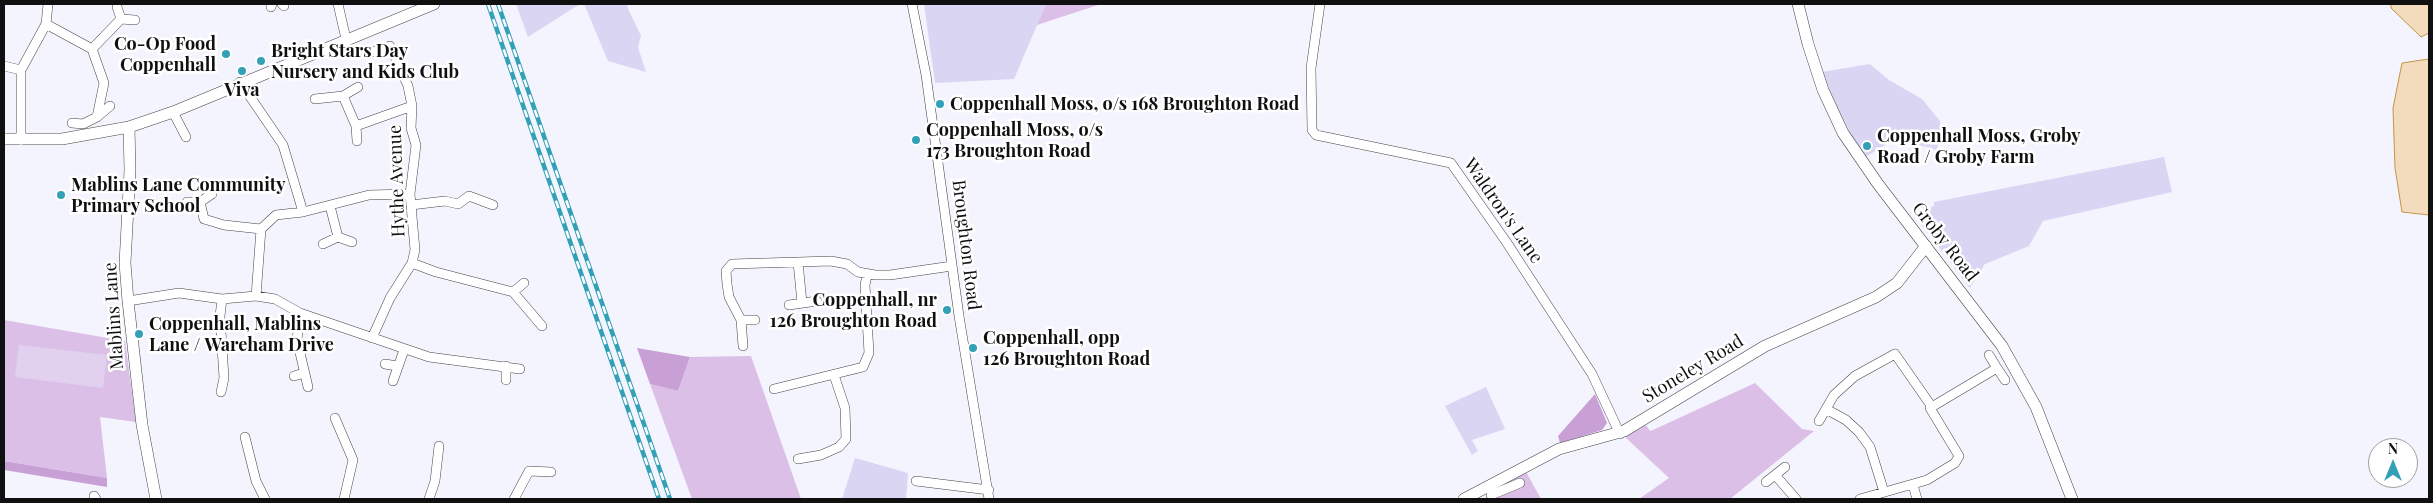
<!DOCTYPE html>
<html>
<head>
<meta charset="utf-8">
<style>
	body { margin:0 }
	#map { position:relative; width:2433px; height:503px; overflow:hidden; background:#f4f4fe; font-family:"Playfair Display",serif }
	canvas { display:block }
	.frame { position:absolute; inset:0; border:5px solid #101010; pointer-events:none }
	.north { position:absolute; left:2368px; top:438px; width:50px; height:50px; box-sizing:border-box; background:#fff; border:1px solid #9f9f9f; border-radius:50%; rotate:0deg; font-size:14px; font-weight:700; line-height:20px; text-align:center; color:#101010 }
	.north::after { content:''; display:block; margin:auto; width:18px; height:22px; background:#32a0b6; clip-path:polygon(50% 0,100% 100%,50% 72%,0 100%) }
</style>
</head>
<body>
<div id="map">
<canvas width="2433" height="503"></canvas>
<div class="frame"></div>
<div class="north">N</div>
</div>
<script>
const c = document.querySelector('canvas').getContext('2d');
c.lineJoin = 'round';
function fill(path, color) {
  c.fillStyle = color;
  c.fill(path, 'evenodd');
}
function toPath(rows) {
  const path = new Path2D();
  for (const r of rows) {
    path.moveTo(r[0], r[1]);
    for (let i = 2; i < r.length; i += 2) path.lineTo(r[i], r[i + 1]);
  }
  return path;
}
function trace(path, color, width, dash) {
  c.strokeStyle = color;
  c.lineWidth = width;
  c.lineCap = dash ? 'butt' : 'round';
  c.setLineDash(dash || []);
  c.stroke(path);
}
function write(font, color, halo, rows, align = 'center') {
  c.font = font + ' "Playfair Display",serif';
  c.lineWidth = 5;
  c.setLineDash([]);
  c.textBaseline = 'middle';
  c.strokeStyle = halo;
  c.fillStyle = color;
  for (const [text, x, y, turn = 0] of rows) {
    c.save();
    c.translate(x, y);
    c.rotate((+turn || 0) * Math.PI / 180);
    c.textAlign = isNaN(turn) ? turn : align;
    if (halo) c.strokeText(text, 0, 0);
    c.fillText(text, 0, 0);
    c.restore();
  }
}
fill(toPath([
	[516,4,580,4,528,37],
	[584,4,626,4,641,36,638,47,646,72,608,61],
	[924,4,1046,4,1014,79,935,83],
	[1870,64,1889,80,1922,99,1940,121,1942,136,1936,150,1897,138,1864,158,1838,110,1822,72],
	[2164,157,2172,192,2043,221,2029,246,1985,264,1970,288,1914,215,1934,206,1934,202],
	[1486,387,1505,429,1472,440,1478,451,1472,455,1445,406],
	[855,458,908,473,906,499,842,499]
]), '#d9d5f3');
fill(toPath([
	[1046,4,1101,4,1037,25],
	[4,320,125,341,136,422,100,417,107,478,4,461],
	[751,356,801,499,692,499,650,384,678,391,690,357],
	[1755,383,1802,429,1814,431,1730,499,1639,499,1669,478,1625,437,1646,425,1650,431,1655,429],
	[1525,470,1541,499,1494,499,1486,487]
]), '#dbbfe7');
fill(toPath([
	[637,348,690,357,678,391,650,384],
	[1595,394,1607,423,1602,430,1560,443,1558,436],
	[4,461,107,478,107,487,4,470]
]), '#c9a0d6');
fill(toPath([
	[19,345,107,355,103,388,15,377]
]), '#e1d1ef');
const water = toPath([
	[2391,4,2429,4,2429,33,2421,37,2391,8,2391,4],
	[2429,59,2429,215,2402,212,2395,168,2393,108,2402,63,2429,59]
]);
fill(water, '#f2dcbd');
trace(water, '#c39449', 1);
const minor = toPath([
	[282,4,284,6],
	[338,4,346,39],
	[912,4,926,75,959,316,989,499],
	[1320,4,1311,68,1312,130,1316,135,1451,163,1507,243,1592,374,1620,434],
	[271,7,272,4],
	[121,19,135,20],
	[46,24,92,49,104,83,97,117],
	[92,49,121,19,117,7],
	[4,66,21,70],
	[240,82,283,145,303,212],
	[343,96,358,87],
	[315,99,343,96,356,126,412,106],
	[173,112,186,137],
	[72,123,83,124,97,117,110,106],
	[356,126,357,141],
	[21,140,21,70,46,24,48,4],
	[212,194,200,202,204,219,224,225,261,229],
	[187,202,200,202],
	[411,205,445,201,458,204,469,196,493,205],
	[330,206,338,237,352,242],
	[323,244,338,237],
	[798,262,802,303],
	[412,263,436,272,513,292,542,326],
	[513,292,524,283],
	[256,296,261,229,276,215,303,212,369,195,410,194],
	[128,301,179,293,222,299,256,296,275,299,300,313,429,357,520,369],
	[789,305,817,301],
	[300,313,297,340,308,387],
	[741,320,755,320],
	[372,338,390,298,412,263,415,250,410,194,416,145,411,128,412,106,408,86,390,46,373,52],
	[743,346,741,320,729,297,727,284,726,271,732,264,831,261,847,264,858,272,875,275,890,275,952,266],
	[385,364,397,366],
	[506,366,506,380],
	[1997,368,2005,380],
	[294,376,304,373],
	[393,381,404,350],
	[774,389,863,367,869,353,865,285,867,275],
	[221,392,224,378,220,316,222,299],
	[1826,409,1846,420,1859,432,1870,447,1884,492],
	[335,418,353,460,344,499],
	[1819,421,1834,395,1855,376,1895,354,1932,407],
	[245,437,256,481,265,499],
	[798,459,821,455,839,447,846,439,845,408,834,375],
	[1776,476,1796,499],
	[916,481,989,490],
	[1766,482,1785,467],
	[1913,485,1917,499],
	[1491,495,1520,483],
	[94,496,96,499],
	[429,499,435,481,439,446],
	[514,499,529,471,551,472],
	[1860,499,1927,480,1955,463,1959,456,1930,408,1997,368,1989,355]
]);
const tertiary = toPath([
	[1798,4,1808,44,1823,90,1843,133,1878,184,2002,346,2036,407,2072,499],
	[129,127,130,170,125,263,128,301,142,425,156,499],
	[4,139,62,139,129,127,173,112,434,4],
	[1464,499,1559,449,1624,431,1765,346,1876,297,1897,283,1926,246]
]);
trace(minor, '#434343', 10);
trace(tertiary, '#434343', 12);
trace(minor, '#fff', 9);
trace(tertiary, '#fff', 11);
const rail = toPath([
	[488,4,659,499],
	[498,4,670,499]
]);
trace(rail, '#32a0b6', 4.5);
trace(rail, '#fff', 2.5, [8]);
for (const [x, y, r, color] of [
	[226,54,5,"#32a0b6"],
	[261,61,5,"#32a0b6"],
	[242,71,5,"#32a0b6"],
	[940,104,5,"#32a0b6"],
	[916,140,5,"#32a0b6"],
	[1867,146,5,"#32a0b6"],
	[61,195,5,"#32a0b6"],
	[947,310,5,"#32a0b6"],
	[139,334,5,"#32a0b6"],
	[973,348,5,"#32a0b6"]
]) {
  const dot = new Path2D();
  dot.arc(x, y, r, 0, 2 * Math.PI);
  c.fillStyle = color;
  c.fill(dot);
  trace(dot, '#fff', 2);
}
write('bold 18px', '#101010', '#fff', [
	["Co-Op Food",216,44,"right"],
	["Coppenhall",216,65,"right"],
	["Bright Stars Day",271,51],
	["Nursery and Kids Club",271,72],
	["Viva",242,90,"center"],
	["Coppenhall Moss, o/s 168 Broughton Road",950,104],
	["Coppenhall Moss, o/s",926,130],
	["173 Broughton Road",926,151],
	["Coppenhall Moss, Groby",1877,136],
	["Road / Groby Farm",1877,157],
	["Mablins Lane Community",71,185],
	["Primary School",71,206],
	["Coppenhall, nr",937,300,"right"],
	["126 Broughton Road",937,321,"right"],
	["Coppenhall, Mablins",149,324],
	["Lane / Wareham Drive",149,345],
	["Coppenhall, opp",983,338],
	["126 Broughton Road",983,359]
], 'left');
write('18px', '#101010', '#fff', [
	["Hythe Avenue",397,181,-92],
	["Waldron's Lane",1503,211,55],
	["Groby Road",1945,242,52],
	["Broughton Road",966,245,83],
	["Mablins Lane",114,316,-94],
	["Stoneley Road",1693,369,-31]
]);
</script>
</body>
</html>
